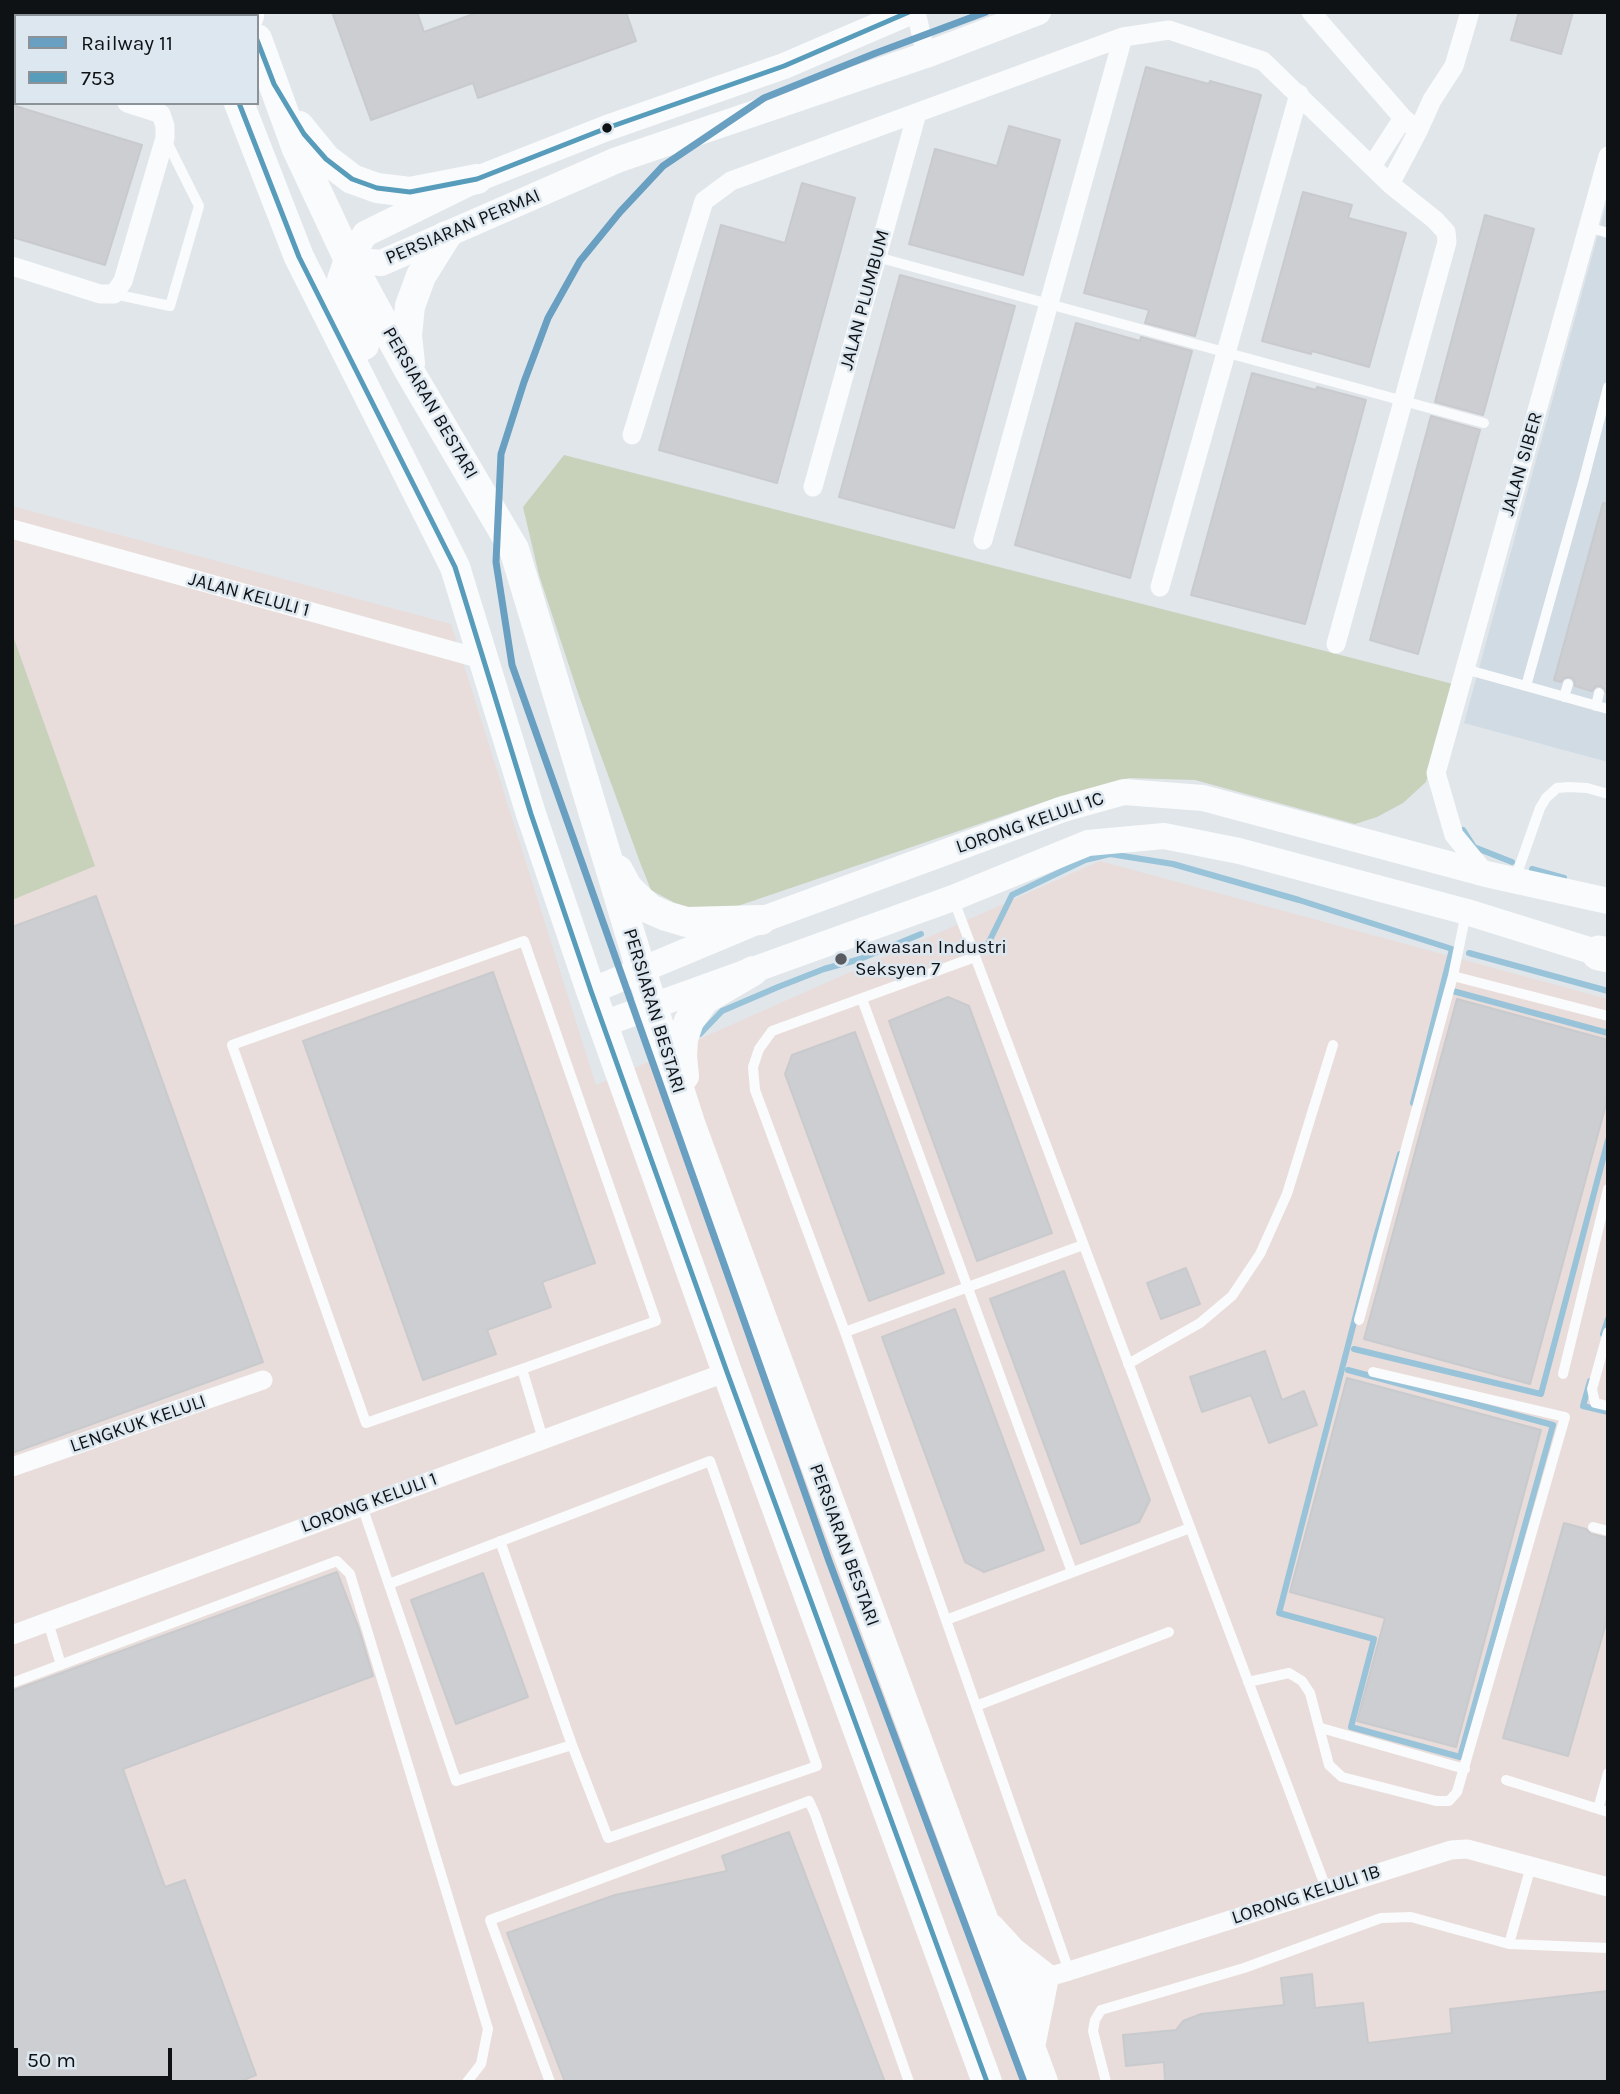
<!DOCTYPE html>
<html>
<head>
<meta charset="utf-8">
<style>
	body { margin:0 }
	#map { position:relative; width:1620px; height:2094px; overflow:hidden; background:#e1e6eb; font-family:Karla,sans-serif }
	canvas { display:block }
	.frame { position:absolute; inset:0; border:14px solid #0f1215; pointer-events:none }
	.legend { position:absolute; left:14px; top:14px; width:245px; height:91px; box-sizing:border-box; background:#dde7ef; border:2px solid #8b9298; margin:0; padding:9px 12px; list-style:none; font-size:21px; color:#0f1215 }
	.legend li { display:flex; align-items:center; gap:14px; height:35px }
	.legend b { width:35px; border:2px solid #8b9298 }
	.scale { position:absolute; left:14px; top:2048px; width:158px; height:32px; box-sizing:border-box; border:4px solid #0f1215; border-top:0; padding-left:9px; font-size:21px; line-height:24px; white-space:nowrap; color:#0f1215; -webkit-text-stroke:5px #dde7ef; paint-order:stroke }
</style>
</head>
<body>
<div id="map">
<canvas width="1620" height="2094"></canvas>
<div class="frame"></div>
<ul class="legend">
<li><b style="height:9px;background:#699fc1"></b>Railway 11</li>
<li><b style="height:9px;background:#589cbb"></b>753</li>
</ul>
<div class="scale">50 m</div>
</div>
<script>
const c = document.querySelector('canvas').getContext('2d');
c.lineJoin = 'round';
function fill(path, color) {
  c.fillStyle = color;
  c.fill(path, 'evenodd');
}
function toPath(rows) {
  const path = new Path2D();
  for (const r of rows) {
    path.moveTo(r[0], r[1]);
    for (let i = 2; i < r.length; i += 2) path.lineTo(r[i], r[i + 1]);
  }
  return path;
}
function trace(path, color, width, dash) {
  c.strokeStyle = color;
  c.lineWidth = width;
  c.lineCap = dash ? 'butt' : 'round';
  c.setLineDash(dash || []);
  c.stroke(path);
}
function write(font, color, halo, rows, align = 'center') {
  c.font = font + ' Karla,sans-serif';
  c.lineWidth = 5;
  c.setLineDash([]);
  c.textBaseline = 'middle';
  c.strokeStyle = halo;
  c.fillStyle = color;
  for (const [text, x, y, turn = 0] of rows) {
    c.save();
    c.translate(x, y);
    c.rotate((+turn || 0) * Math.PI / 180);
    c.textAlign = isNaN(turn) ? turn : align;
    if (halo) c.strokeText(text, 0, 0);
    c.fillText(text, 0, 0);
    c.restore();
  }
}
fill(toPath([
	[1608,198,1608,762,1464,723]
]), '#d0dbe4');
fill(toPath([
	[12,506,451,624,596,1085,1100,861,1608,999,1608,2082,12,2082]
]), '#e8ddda');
fill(toPath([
	[564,455,1453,684,1426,782,1403,803,1377,817,1355,824,1195,780,1129,778,1044,802,723,911,696,909,675,903,651,890,641,865,579,696,539,575,523,507],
	[12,633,95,866,12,900]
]), '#c8d1ba');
trace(toPath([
	[1463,830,1474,847,1512,862],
	[1532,869,1564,878],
	[986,948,1012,895,1085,860,1110,854,1173,864,1299,900,1452,949,1413,1103],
	[1469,953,1608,991],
	[1449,990,1608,1033],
	[700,1034,722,1011,778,987,824,969,860,959,921,934],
	[1603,1334,1608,1319],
	[1354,1349,1541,1394,1608,1140],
	[1348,1370,1553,1425,1460,1757,1351,1727,1374,1639,1279,1613,1376,1237,1400,1154],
	[1590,1381,1583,1406,1608,1412]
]), '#98c3d9', 6);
const building = toPath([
	[332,12,417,12,424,32,479,12,626,12,636,41,478,98,473,83,371,120,332,12],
	[1519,12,1573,12,1561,54,1511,40,1519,12],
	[1146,67,1209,84,1210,81,1261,95,1195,336,1145,323,1149,310,1084,293,1146,67],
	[12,105,142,145,105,265,12,237,12,105],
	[1009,126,1060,140,1023,275,909,244,935,149,997,166,1009,126],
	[802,183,855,198,777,483,659,450,721,225,785,243,802,183],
	[1303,192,1352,205,1348,218,1406,233,1369,367,1312,351,1311,354,1262,341,1303,192],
	[1485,215,1534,229,1483,415,1435,402,1485,215],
	[900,275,1015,306,954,528,839,497,900,275],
	[1076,323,1140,341,1141,337,1192,351,1130,578,1015,545,1076,323],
	[1252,373,1316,390,1317,387,1366,400,1305,624,1191,595,1252,373],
	[1431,416,1480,430,1418,654,1370,640,1431,416],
	[1603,503,1608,504,1608,695,1601,686,1596,686,1592,691,1575,686,1574,679,1570,677,1564,678,1561,682,1554,680,1603,503],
	[96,896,263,1362,12,1453,12,927,96,896],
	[493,972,595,1263,542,1282,551,1307,487,1330,496,1354,423,1380,303,1041,493,972],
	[948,997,969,1006,1052,1233,977,1261,889,1021,948,997],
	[1457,999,1608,1040,1608,1097,1530,1384,1364,1339,1457,999],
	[855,1032,944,1273,869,1301,785,1074,792,1055,855,1032],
	[1186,1268,1200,1304,1161,1319,1147,1283,1186,1268],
	[1064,1271,1150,1500,1139,1522,1081,1544,990,1299,1064,1271],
	[955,1309,1044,1550,984,1572,965,1562,882,1337,955,1309],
	[1265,1351,1282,1400,1304,1391,1317,1425,1269,1443,1251,1395,1202,1412,1190,1377,1265,1351],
	[1347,1378,1541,1430,1456,1747,1357,1721,1385,1618,1290,1592,1347,1378],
	[1564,1523,1586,1529,1591,1534,1608,1538,1608,1616,1568,1756,1503,1738,1564,1523],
	[337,1572,359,1629,373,1676,123,1769,165,1887,185,1880,256,2075,239,2082,12,2082,12,1691,337,1572],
	[483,1573,528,1697,456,1724,411,1600,483,1573],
	[789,1832,885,2082,565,2082,507,1933,615,1895,727,1871,722,1856,789,1832],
	[1312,1974,1315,2008,1363,2003,1368,2043,1452,2033,1450,2009,1608,1991,1608,2082,1165,2082,1164,2062,1126,2066,1123,2035,1176,2030,1183,2021,1201,2014,1284,2005,1281,1978,1312,1974]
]);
fill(building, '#cdced2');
trace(building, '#c9cacd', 2);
trace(toPath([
	[1588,227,1608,233],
	[877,257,1484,423],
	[114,294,170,306,199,206,166,140],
	[1465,669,1608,709],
	[1526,686,1584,479,1608,387],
	[1564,697,1568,684],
	[1596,706,1599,693],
	[1515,879,1540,808,1546,798,1557,788,1569,787,1587,788,1608,794],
	[953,898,1326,1888],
	[975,957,772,1031,759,1049,753,1067,755,1090,845,1332,1069,1971],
	[1453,976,1608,1016],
	[862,999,1072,1572],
	[1359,1320,1453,976,1466,913],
	[845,1332,1083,1245],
	[1608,1332,1592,1389,1595,1403,1608,1406],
	[1128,1364,1200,1323,1232,1296,1260,1254,1287,1194,1333,1045],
	[522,1369,366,1423,232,1045,524,941,656,1321,522,1369,543,1439],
	[1563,1374,1608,1189],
	[362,1506,456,1781,572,1745,608,1838,817,1766,710,1461,389,1584],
	[1593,1527,1608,1531],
	[500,1541,572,1745],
	[946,1620,1190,1528],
	[48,1622,61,1665],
	[1248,1682,1289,1673,1302,1681,1310,1693,1329,1765,1342,1777,1436,1801,1449,1801,1457,1792,1565,1417,1373,1372],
	[12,1683,337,1561,350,1574,488,2029,481,2064,467,2082],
	[976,1706,1169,1632],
	[1321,1728,1465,1769],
	[1506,1780,1608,1812],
	[1598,1809,1608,1773],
	[1531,1866,1509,1944,1608,1948],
	[550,2082,490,1920,809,1801,815,1814,909,2082],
	[1106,2082,1093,2031,1095,2020,1101,2010,1244,1968,1381,1918,1411,1917,1509,1944]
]), '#fafbfc', 10);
trace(toPath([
	[916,12,926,55],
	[1311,12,1403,118,1418,131],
	[12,69,16,70],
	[1372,166,1403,118],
	[1390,184,1418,131,1432,100,1454,66,1470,12],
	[12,266,100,294,114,294,123,281,165,138,165,126,161,114,127,103],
	[632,435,704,201,731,181,1123,37,1169,30,1263,61,1390,184,1435,220,1446,232,1447,242,1336,644],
	[813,487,917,113],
	[12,529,485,660],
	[983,540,1123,37],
	[1160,587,1299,94],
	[1486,874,1454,835,1436,773,1608,156],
	[12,1467,263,1380],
	[12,1635,727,1372],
	[1008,1988,1069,1971,1451,1850,1467,1849,1608,1887]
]), '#fafbfc', 19);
trace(toPath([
	[910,12,784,66,607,128,477,179,365,234,349,260,381,263,617,160,926,55,1038,12],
	[591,991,761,920,1063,809,1124,792,1203,798,1486,874,1608,901],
	[603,1024,953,898,1088,843,1164,836,1239,851,1467,912,1608,956]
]), '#fafbfc', 26);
trace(toPath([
	[205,12,206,16],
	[248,12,249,16],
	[257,39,297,149,349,260,411,374,514,549,641,970,691,1126,1043,2082],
	[239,103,299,257,455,567,531,814,591,991,727,1372,987,2082],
	[299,126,326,159,352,179,377,188,410,192,477,179],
	[349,260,342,280,346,304,364,345],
	[410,363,407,335,410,306,421,276,446,236],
	[618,870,627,887,638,898,650,909,666,916,686,922,761,920],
	[684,1076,682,1056,683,1039,689,1021,705,999,753,971],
	[991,1929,1012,1952,1044,1977,1030,2047]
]), '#fafbfc', 30);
trace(toPath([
	[1599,953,1608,955]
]), '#fafbfc', 35);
trace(toPath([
	[257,40,274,84,304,134,326,159,352,179,377,188,410,192,477,179,607,128,784,66,909,12],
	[239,103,299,257,455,567,531,814,591,991,727,1372,987,2082]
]), '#589cbb', 5);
trace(toPath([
	[986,12,876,53,764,98,663,166,620,212,580,261,548,318,524,382,501,454,496,562,512,665,829,1561,1024,2082]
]), '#699fc1', 7);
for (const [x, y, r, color] of [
	[607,128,6,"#0f1215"],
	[841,959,7,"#585c60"]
]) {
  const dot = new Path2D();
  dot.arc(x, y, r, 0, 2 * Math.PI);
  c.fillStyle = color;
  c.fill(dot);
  trace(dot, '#dde7ef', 2.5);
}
write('19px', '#0f1215', '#dde7ef', [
	["PERSIARAN PERMAI",463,227,-23],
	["JALAN PLUMBUM",865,300,-75],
	["PERSIARAN BESTARI",430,403,60],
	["JALAN SIBER",1522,464,-74],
	["JALAN KELULI 1",249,595,15],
	["LORONG KELULI 1C",1030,823,-19],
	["PERSIARAN BESTARI",654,1011,73],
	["LENGKUK KELULI",138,1424,-19],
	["LORONG KELULI 1",369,1503,-20],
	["PERSIARAN BESTARI",844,1545,70],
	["LORONG KELULI 1B",1306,1895,-18]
]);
write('19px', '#0f1215', '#dde7ef', [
	["Kawasan Industri",855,948],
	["Seksyen 7",855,970]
], 'left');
</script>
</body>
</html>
